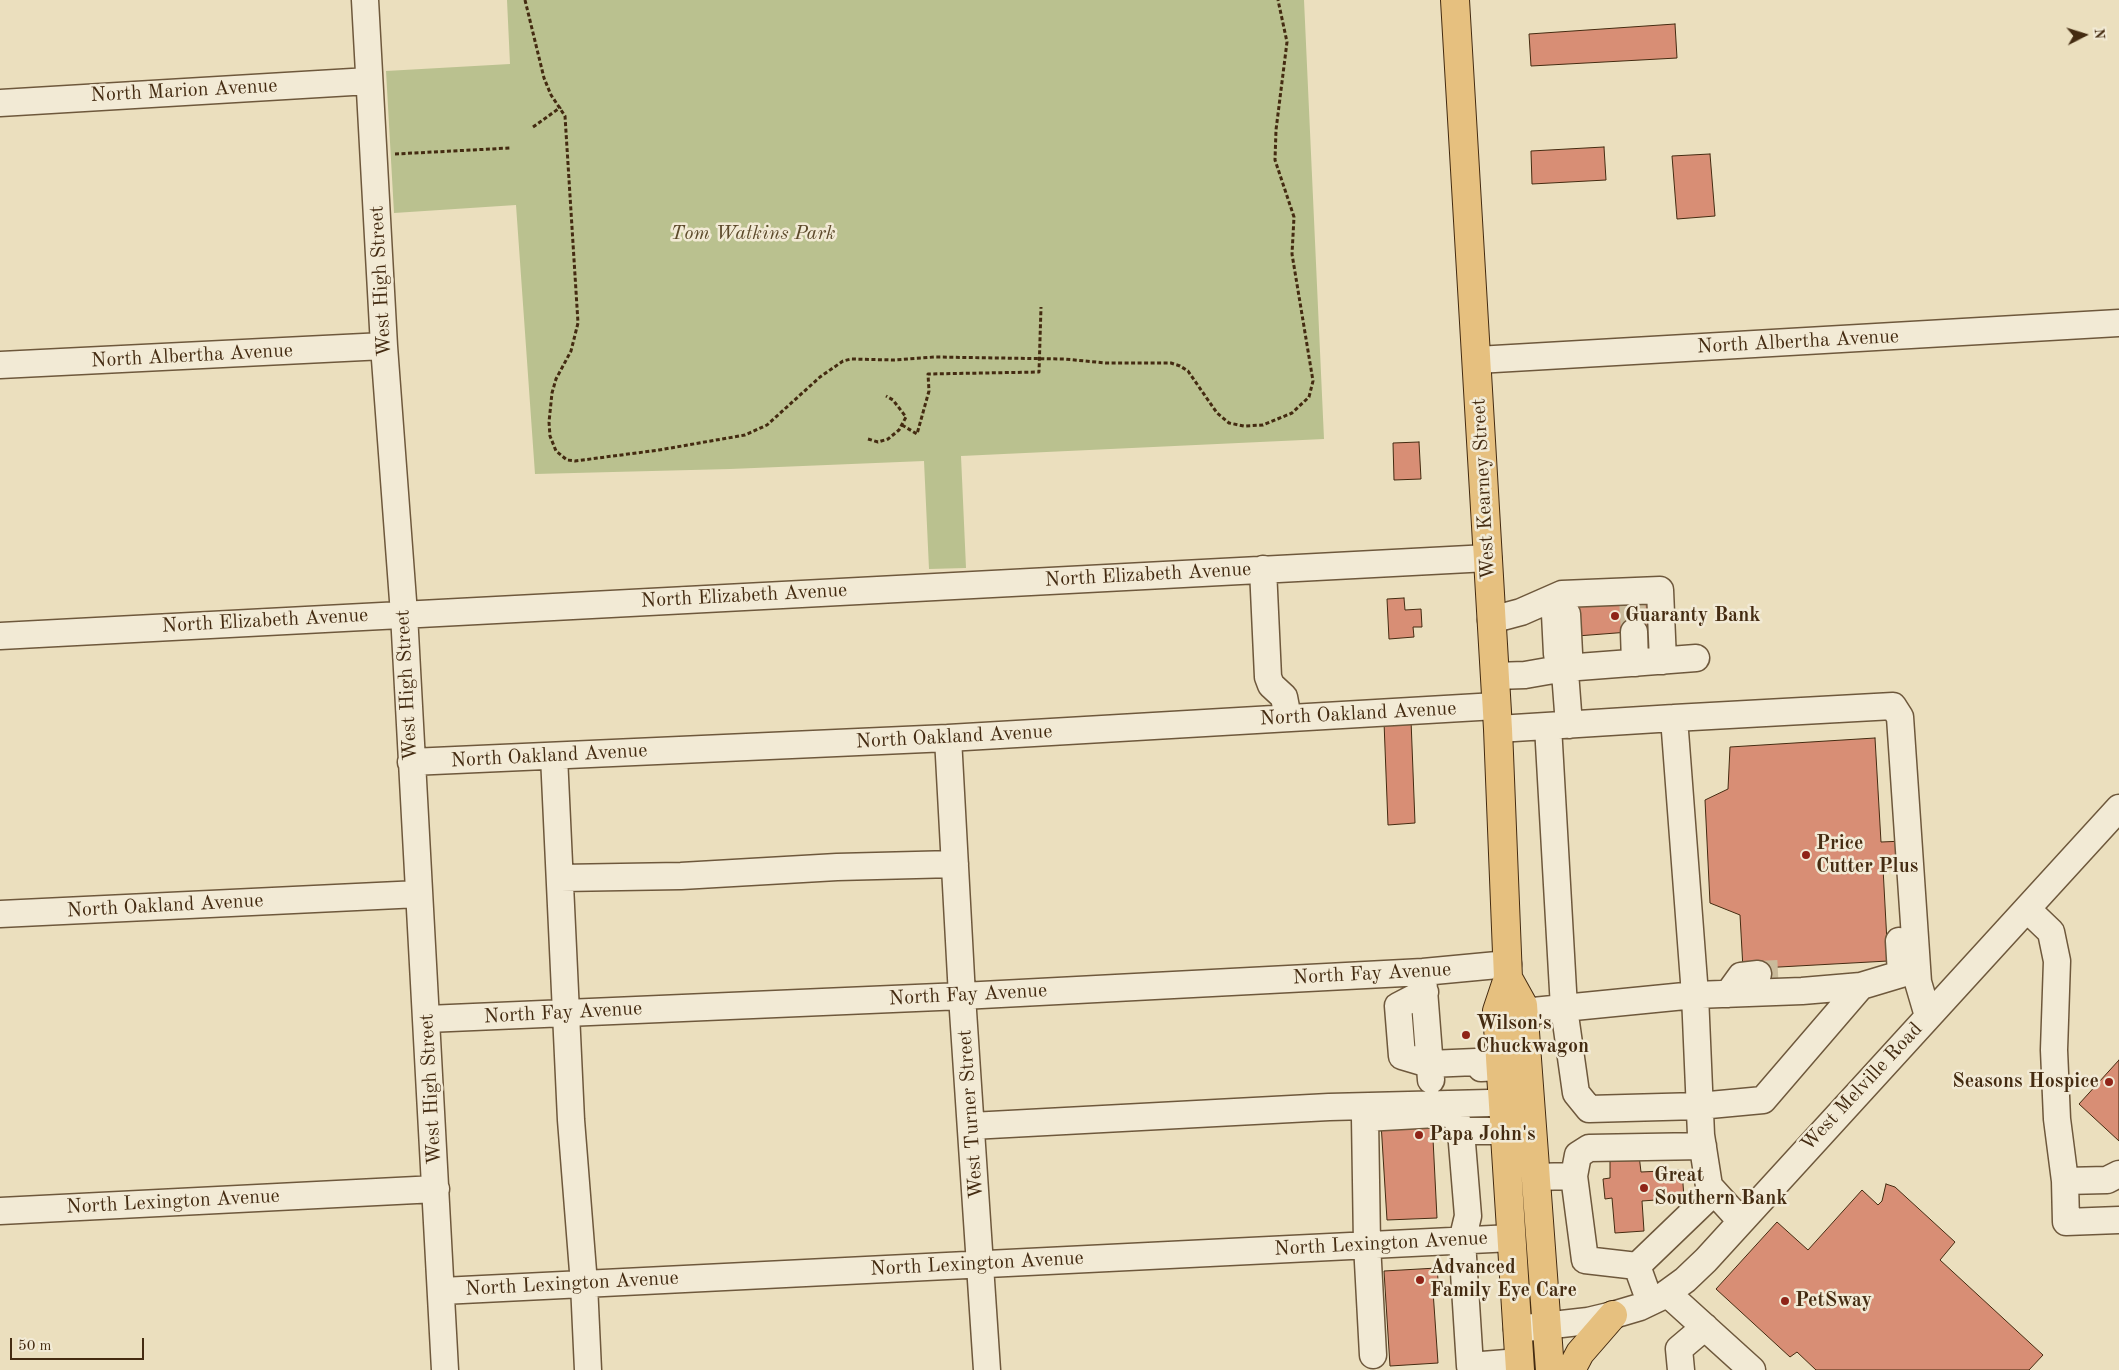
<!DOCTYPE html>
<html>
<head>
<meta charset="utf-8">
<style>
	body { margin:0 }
	#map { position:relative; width:2119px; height:1370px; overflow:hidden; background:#ebdfbe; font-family:"Old Standard TT",serif }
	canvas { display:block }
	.north { position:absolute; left:2059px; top:10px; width:50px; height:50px; -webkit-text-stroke:4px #f2ead5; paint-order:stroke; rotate:85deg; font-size:14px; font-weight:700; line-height:20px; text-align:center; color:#442b11 }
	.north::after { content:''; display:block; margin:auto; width:18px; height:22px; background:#442b11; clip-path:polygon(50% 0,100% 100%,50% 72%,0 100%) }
	.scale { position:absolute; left:10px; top:1338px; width:134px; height:22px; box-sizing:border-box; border:2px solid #442b11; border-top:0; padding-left:6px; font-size:15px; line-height:18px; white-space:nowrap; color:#442b11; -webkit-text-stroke:4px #f2ead5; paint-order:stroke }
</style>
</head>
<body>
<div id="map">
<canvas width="2119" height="1370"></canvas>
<div class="north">N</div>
<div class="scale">50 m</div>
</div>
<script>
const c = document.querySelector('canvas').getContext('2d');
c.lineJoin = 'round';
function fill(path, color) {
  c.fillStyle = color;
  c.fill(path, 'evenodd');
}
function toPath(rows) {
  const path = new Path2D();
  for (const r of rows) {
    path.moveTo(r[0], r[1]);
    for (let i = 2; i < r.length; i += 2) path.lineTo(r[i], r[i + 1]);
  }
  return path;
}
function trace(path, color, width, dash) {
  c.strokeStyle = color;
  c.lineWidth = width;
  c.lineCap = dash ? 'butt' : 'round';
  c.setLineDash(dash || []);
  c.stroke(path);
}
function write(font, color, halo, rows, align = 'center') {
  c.font = font + ' "Old Standard TT",serif';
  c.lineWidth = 5;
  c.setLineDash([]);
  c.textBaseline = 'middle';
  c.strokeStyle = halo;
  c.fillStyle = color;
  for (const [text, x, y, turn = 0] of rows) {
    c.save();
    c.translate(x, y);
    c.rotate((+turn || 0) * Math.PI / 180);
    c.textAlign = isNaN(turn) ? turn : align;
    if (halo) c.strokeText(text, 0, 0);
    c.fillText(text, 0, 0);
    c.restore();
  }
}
fill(toPath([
	[507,0,1304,0,1324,439,961,456,966,568,929,569,924,461,730,469,535,474,516,205,394,213,386,71,510,64]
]), '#bac18f');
const building = toPath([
	[1675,24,1677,58,1531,66,1529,34,1675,24],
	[1604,147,1606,180,1532,184,1531,151,1604,147],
	[1710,154,1715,216,1677,219,1672,156,1710,154],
	[1419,442,1421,479,1394,480,1393,443,1419,442],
	[1404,598,1405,610,1421,609,1422,627,1413,627,1414,637,1389,639,1387,599,1404,598],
	[1654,598,1655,630,1577,636,1575,602,1654,598],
	[1411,720,1415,823,1388,825,1384,722,1411,720],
	[1875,738,1881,842,1904,841,1906,867,1883,868,1888,961,1743,969,1740,915,1710,903,1705,800,1728,789,1730,747,1875,738],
	[2119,1060,2119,1141,2079,1104,2119,1060],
	[1432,1119,1437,1218,1387,1220,1381,1123,1432,1119],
	[1639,1155,1641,1172,1682,1170,1684,1198,1642,1201,1644,1231,1615,1233,1612,1198,1605,1199,1603,1179,1610,1178,1610,1156,1639,1155],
	[1886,1184,1895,1187,1955,1242,1940,1260,2043,1355,2029,1370,1816,1370,1797,1352,1790,1357,1716,1289,1777,1222,1808,1250,1862,1190,1878,1205,1882,1201,1886,1184],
	[1437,1268,1439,1291,1433,1291,1438,1363,1390,1366,1384,1271,1437,1268]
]);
fill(building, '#d88e75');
trace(building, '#442b11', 1);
trace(toPath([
	[1632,599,1634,632],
	[1758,974,1778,973]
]), '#cabb9b', 26, [26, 13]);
const minor = toPath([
	[365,0,384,346,404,614,445,1370],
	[0,103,369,81],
	[1477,360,2119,323],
	[0,365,384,346],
	[1263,569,1268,677,1271,685,1284,697,1288,718],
	[1491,620,1521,612,1562,594,1660,590,1663,661],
	[1634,632,1635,663],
	[0,636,1488,558],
	[1564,659,1557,654,1555,614,1562,607,1567,614,1569,653,1564,659,1569,725],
	[1495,676,1525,675,1565,668,1696,658],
	[1548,726,1564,1008,1576,1093,1589,1109,1699,1106,1763,1100,1861,986,1901,974,1899,941],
	[1498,729,1674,718],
	[948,738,962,996,987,1370],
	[554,756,571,1120,584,1284,588,1370],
	[411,762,948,738,1496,706],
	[561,878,681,876,837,867,955,864],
	[2027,909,2051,932,2057,961,2054,1050,2057,1119,2065,1181,2066,1222,2119,1220],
	[0,914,419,894],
	[1423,977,1431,1080],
	[1425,992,1398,1006,1402,1056,1429,1064,1476,1062,1481,1068,1501,1067],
	[1728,994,1741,976,1758,974],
	[1523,1012,1695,995,1802,991,1861,986],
	[427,1019,962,996,1423,972,1508,964],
	[971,1126,1329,1107,1489,1103],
	[1505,1131,1461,1131,1468,1216,1462,1241,1470,1366,1519,1362],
	[1574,1176,1578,1155,1589,1148,1703,1146],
	[1535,1177,1574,1176,1585,1260,1637,1266,1650,1302],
	[2065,1181,2107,1180,2119,1174],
	[0,1211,436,1189],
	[1740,1220,1709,1186,1701,1135,1695,995,1674,718,1893,706,1900,717,1918,982,1928,1016],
	[1637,1266,1714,1192],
	[442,1291,1512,1238],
	[1667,1293,1752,1370],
	[1517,1329,1588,1321,1613,1315,1640,1307,1663,1296,1685,1280,1706,1260,2119,808],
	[1373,1355,1367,1244,1365,1118,1454,1113,1461,1131],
	[1681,1370,1679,1349,1705,1327]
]);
const major = toPath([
	[1455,0,1498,729,1508,978,1497,1011,1520,1370],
	[1508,978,1523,1005,1550,1370],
	[1571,1370,1580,1353,1613,1315]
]);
trace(minor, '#6e583c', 29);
trace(major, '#442b11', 30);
trace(toPath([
	[525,0,544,78,551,95,565,116,578,323,571,351,556,379,552,393,549,422,550,436,556,451,567,460,575,461,659,450,745,435,767,425,820,377,843,361,851,359,894,360,935,357,1064,359,1106,363,1171,363,1180,366,1188,371,1217,413,1229,423,1244,426,1263,425,1292,413,1309,397,1313,381,1292,254,1294,217,1275,160,1276,130,1287,42,1278,0],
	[533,127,561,107],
	[395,154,510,148],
	[902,425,917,434,929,391,928,374,1039,372,1041,307],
	[868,439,878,442,888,439,899,430,906,417,893,400,886,396]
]), '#442b11', 3, [4, 2.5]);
trace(minor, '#f2ead5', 26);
trace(major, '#e6c07f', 28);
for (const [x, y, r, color] of [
	[1615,616,5,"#8f2418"],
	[1806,855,5,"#8f2418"],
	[1466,1035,5,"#8f2418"],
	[2109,1082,5,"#8f2418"],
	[1419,1135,5,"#8f2418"],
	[1644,1188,5,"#8f2418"],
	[1420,1280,5,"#8f2418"],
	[1785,1301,5,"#8f2418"]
]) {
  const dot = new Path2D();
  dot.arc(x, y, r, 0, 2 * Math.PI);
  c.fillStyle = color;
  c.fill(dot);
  trace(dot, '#f2ead5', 2);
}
write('20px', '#442b11', '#f2ead5', [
	["North Marion Avenue",184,91,-3],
	["West High Street",381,281,-93],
	["North Albertha Avenue",1798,342,-3],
	["North Albertha Avenue",192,356,-3],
	["West Kearney Street",1484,489,-93],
	["North Elizabeth Avenue",1148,575,-3],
	["North Elizabeth Avenue",744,596,-3],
	["North Elizabeth Avenue",265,621,-3],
	["West High Street",407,685,-93],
	["North Oakland Avenue",1358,714,-3],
	["North Oakland Avenue",954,737,-3],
	["North Oakland Avenue",549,756,-3],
	["North Oakland Avenue",165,906,-3],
	["North Fay Avenue",1372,974,-3],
	["North Fay Avenue",968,995,-3],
	["North Fay Avenue",563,1013,-3],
	["West Melville Road",1862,1087,-47],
	["West High Street",431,1089,-93],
	["West Turner Street",971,1114,-94],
	["North Lexington Avenue",173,1202,-3],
	["North Lexington Avenue",1381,1244,-3],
	["North Lexington Avenue",977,1264,-3],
	["North Lexington Avenue",572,1284,-3]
]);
write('italic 20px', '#5c492a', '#f2ead5', [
	["Tom Watkins Park",753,234]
]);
write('bold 20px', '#442b11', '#f2ead5', [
	["Guaranty Bank",1625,616],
	["Price",1816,844],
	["Cutter Plus",1816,867],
	["Wilson's",1476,1024],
	["Chuckwagon",1476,1047],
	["Seasons Hospice",2099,1082,"right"],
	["Papa John's",1429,1135],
	["Great",1654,1176],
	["Southern Bank",1654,1199],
	["Advanced",1430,1268],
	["Family Eye Care",1430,1291],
	["PetSway",1795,1301]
], 'left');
</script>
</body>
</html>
